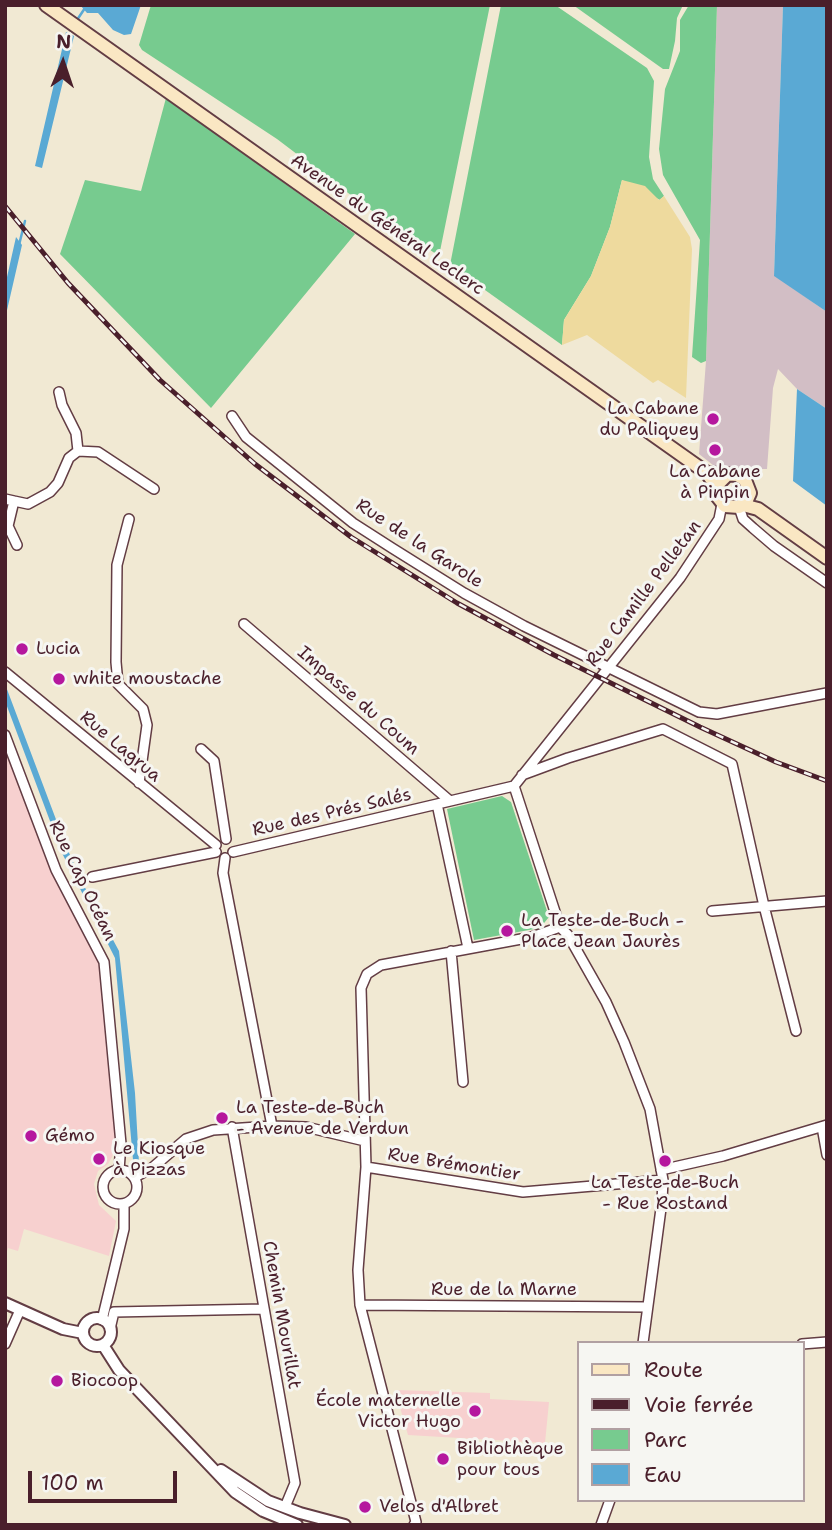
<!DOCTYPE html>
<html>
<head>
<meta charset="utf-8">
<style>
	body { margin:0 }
	#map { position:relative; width:832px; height:1530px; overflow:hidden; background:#f1e9d3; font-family:"Shantell Sans",sans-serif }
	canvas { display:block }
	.frame { position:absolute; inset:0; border:7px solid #4a1f2b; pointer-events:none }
	.legend { position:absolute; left:577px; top:1341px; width:228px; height:161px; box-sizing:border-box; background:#f6f6f2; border:2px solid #b1a0a2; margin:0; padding:9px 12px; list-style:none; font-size:21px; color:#4a1f2b }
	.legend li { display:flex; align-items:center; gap:14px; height:35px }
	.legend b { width:35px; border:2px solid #b1a0a2 }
	.north { position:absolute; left:28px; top:28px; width:70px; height:70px; -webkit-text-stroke:5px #f6f6f2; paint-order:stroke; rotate:2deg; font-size:19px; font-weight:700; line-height:28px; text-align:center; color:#4a1f2b }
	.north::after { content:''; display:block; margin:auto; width:24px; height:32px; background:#4a1f2b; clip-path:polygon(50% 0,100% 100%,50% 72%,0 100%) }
	.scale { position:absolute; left:28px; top:1471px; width:149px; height:32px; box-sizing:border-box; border:4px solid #4a1f2b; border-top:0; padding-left:9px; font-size:21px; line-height:24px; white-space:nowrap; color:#4a1f2b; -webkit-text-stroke:5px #f6f6f2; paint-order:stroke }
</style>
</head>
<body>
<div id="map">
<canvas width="832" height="1530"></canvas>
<div class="frame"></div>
<ul class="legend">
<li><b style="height:9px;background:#fae7c3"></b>Route</li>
<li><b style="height:9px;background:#4a1f2b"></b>Voie ferrée</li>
<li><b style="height:19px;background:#77cb8f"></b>Parc</li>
<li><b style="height:19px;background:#5aa9d4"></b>Eau</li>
</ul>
<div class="north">N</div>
<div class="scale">100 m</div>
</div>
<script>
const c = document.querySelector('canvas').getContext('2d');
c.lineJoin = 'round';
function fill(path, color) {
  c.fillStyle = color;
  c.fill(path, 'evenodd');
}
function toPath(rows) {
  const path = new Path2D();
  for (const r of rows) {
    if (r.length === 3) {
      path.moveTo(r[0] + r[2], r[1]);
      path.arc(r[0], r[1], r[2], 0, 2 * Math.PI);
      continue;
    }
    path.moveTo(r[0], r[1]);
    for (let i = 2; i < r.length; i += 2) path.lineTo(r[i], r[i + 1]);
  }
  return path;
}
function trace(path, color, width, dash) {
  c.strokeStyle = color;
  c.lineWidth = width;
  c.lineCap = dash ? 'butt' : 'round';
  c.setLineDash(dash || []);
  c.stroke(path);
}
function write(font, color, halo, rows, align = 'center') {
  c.font = font + ' "Shantell Sans",sans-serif';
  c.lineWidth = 6;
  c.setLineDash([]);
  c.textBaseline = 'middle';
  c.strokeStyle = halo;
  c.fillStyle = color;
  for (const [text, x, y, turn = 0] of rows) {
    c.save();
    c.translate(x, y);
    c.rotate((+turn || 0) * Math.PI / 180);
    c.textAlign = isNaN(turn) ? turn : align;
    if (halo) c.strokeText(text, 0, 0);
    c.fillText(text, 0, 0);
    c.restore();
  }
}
fill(toPath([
	[5,744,31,817,64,897,100,961,117,1140,112,1157,108,1164,98,1171,94,1184,99,1205,116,1221,109,1256,24,1229,18,1251,8,1248,5,1258],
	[395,1390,490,1393,490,1399,549,1402,545,1443,408,1435]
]), '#f7d0cf');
fill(toPath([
	[717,5,783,5,774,275,827,312,827,409,797,389,778,369,773,388,767,469,718,469,699,454,706,361]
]), '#d2bec5');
fill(toPath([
	[151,5,490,5,439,256,368,208,277,139,142,50,139,45],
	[501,5,555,5,647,68,654,81,649,157,653,179,664,196,660,200,622,180,610,227,591,276,564,320,562,345,450,265],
	[573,5,683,5,677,18,675,41,669,69,663,69],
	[689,5,717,5,706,361,701,363,692,357,700,240,663,175,659,149,665,89,680,51,680,20],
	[166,98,355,234,211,408,60,254,85,180,141,191],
	[502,796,511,802,549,917,540,928,474,940,447,809]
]), '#77cb8f');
fill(toPath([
	[622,180,645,186,659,200,664,196,690,237,692,249,686,398,658,380,653,383,587,335,562,345,564,320,591,276,610,227]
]), '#eeda9e');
fill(toPath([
	[80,5,141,5,131,34,124,35,113,30,98,13,87,13],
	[783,5,827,5,827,312,774,276],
	[66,32,74,36,42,168,35,166],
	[16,237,22,245,5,319,5,286],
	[797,389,827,409,827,506,793,481],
	[5,684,66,846,82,882,119,951,135,1093,139,1163,133,1160,115,958,62,853,5,701]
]), '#5aa9d4');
trace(toPath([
	[77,20,87,5],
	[19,245,25,221]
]), '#5aa9d4', 2.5);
const minor = toPath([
	[59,392,62,405,76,433,78,451,98,452,154,489],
	[232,416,246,437,353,523,392,548,464,593,524,626,699,712,717,714,827,693],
	[5,499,14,501,8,526,17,545],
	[14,501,28,504,50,492,58,483,69,458,78,451],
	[739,507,743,519,753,528,774,546,827,583],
	[129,519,117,565,116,662,118,684,143,709,147,725,139,783],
	[244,624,450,801],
	[5,672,216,845],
	[5,735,56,870,104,962,121,1144,119,1170],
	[201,749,214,761,226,839],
	[522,775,568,758,663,729,732,764,764,906,796,1031],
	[514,786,560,927,568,935,606,1002,624,1042,650,1109,663,1180,662,1201,643,1343],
	[514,786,680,578,719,519,722,504],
	[437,804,468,948],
	[233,852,514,786],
	[225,858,223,873,272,1126],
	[92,877,216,852],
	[712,911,827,901],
	[451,951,463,1082],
	[232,1127,295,1483,285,1507],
	[822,1127,827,1155],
	[366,1167,523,1192,663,1180],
	[120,1187,17],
	[661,1170,723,1156,827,1125],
	[135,1177,152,1168,186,1139,213,1130,272,1126,306,1127,365,1141],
	[360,1305,647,1307],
	[102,1320,124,1229,124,1204],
	[110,1329,114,1312,264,1309],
	[5,1344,20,1310],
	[802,1344,827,1342],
	[414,1525,416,1522,360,1305,358,1270,366,1167,361,988,367,974,381,965,532,937,560,927],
	[601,1525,610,1500]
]);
const tertiary = toPath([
	[5,1303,63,1329,83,1333],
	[97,1332,14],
	[103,1345,119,1370,235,1492,263,1511,297,1525],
	[221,1470,268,1501,300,1513,345,1525]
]);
const secondary = toPath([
	[46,5,707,473,717,487],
	[707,473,737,475,745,480,750,493,746,502,739,507,725,506,717,496,719,483,726,476],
	[743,505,758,509,827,558]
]);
trace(minor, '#633d44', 12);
trace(tertiary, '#633d44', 14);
trace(secondary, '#633d44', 16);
trace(minor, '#fff', 9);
trace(tertiary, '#fff', 10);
trace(secondary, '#fae7c3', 12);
const rail = toPath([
	[5,206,68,283,160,380,255,464,351,537,457,603,554,655,700,727,776,762,827,781]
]);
trace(rail, '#4a1f2b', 5);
trace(rail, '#f6f6f2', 2.5, [8]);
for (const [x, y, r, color] of [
	[713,419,7,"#b5179e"],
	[715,450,7,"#b5179e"],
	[22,649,7,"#b5179e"],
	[59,679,7,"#b5179e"],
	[507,931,7,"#b5179e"],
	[222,1118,7,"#b5179e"],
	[31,1136,7,"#b5179e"],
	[99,1159,7,"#b5179e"],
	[665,1161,7,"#b5179e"],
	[57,1381,7,"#b5179e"],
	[475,1411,7,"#b5179e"],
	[443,1459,7,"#b5179e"],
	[365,1507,7,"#b5179e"]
]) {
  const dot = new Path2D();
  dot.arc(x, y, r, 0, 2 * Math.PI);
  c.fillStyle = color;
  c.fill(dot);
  trace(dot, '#f6f6f2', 2.5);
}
write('18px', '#4a1f2b', '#f6f6f2', [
	["Avenue du Général Leclerc",387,225,35],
	["Rue de la Garole",419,544,33],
	["Rue Camille Pelletan",644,594,-53],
	["Impasse du Coum",358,701,41],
	["Rue Lagrua",120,747,40],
	["Rue des Prés Salés",332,813,-13],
	["Rue Cap Océan",82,881,64],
	["Rue Brémontier",454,1165,9],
	["Rue de la Marne",504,1290],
	["Chemin Mourillat",281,1315,80]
]);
write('18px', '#4a1f2b', '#f6f6f2', [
	["La Cabane",699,409,"right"],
	["du Paliquey",699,430,"right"],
	["La Cabane",715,472,"center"],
	["à Pinpin",715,493,"center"],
	["Lucia",36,649],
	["white moustache",73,679],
	["La Teste-de-Buch -",521,921],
	["Place Jean Jaurès",521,942],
	["La Teste-de-Buch",236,1108],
	["- Avenue de Verdun",236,1129],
	["Gémo",45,1136],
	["Le Kiosque",113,1149],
	["à Pizzas",113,1170],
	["La Teste-de-Buch",665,1183,"center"],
	["- Rue Rostand",665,1204,"center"],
	["Biocoop",71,1381],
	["École maternelle",461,1401,"right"],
	["Victor Hugo",461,1422,"right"],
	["Bibliothèque",457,1449],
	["pour tous",457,1470],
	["Velos d'Albret",379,1507]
], 'left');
</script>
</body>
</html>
